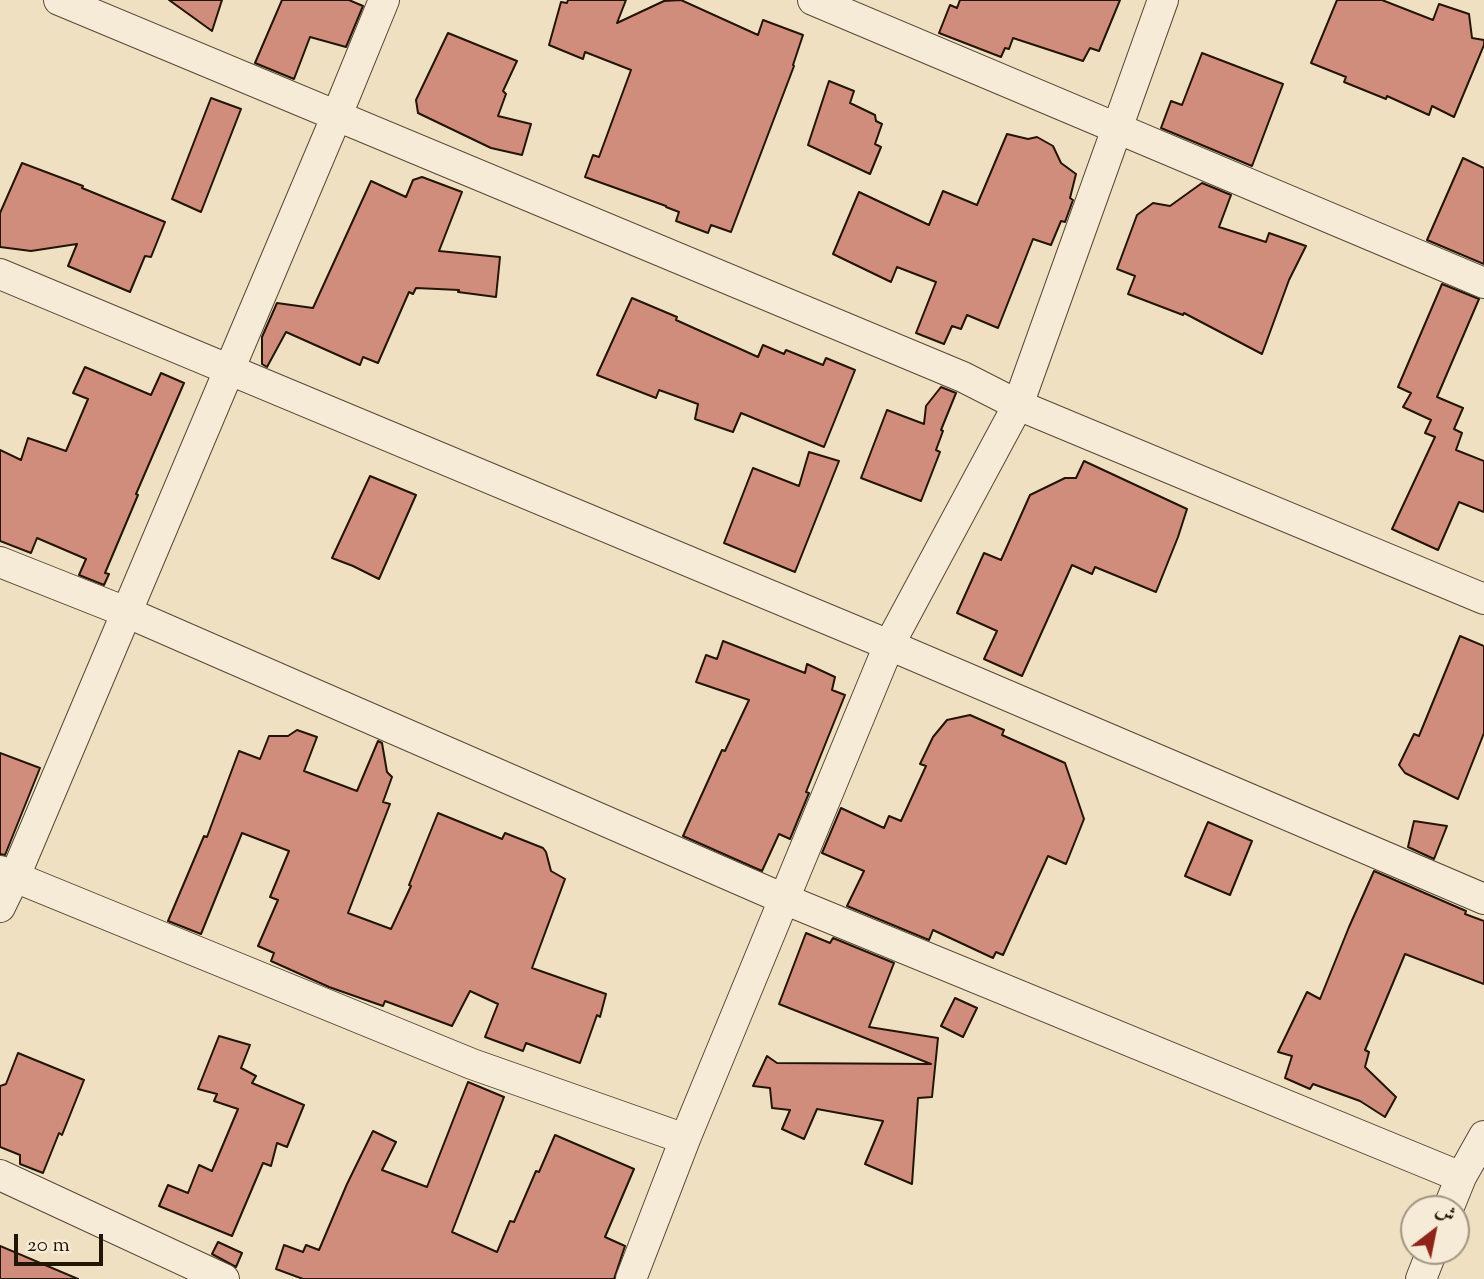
<!DOCTYPE html>
<html>
<head>
<meta charset="utf-8">
<style>
	body { margin:0 }
	#map { position:relative; width:1484px; height:1279px; overflow:hidden; background:#efe0c1; font-family:"Sorts Mill Goudy",Amiri,serif }
	canvas { display:block }
	.north { position:absolute; left:1400px; top:1195px; width:70px; height:70px; box-sizing:border-box; background:#f5ebd7; border:2px solid #a19583; border-radius:50%; rotate:32deg; font-size:19px; font-weight:700; line-height:28px; text-align:center; color:#231505 }
	.north::after { content:''; display:block; margin:auto; width:24px; height:32px; background:#8f2418; clip-path:polygon(50% 0,100% 100%,50% 72%,0 100%) }
	.scale { position:absolute; left:14px; top:1234px; width:89px; height:32px; box-sizing:border-box; border:4px solid #231505; border-top:0; padding-left:9px; font-size:21px; line-height:24px; white-space:nowrap; color:#231505; -webkit-text-stroke:5px #f5ebd7; paint-order:stroke }
</style>
</head>
<body>
<div id="map">
<canvas width="1484" height="1279"></canvas>
<div class="north">ش</div>
<div class="scale">20 m</div>
</div>
<script>
const c = document.querySelector('canvas').getContext('2d');
c.lineJoin = 'round';
function fill(path, color) {
  c.fillStyle = color;
  c.fill(path, 'evenodd');
}
function toPath(rows) {
  const path = new Path2D();
  for (const r of rows) {
    path.moveTo(r[0], r[1]);
    for (let i = 2; i < r.length; i += 2) path.lineTo(r[i], r[i + 1]);
  }
  return path;
}
function trace(path, color, width, dash) {
  c.strokeStyle = color;
  c.lineWidth = width;
  c.lineCap = dash ? 'butt' : 'round';
  c.setLineDash(dash || []);
  c.stroke(path);
}
const building = toPath([
	[169,0,222,0,212,31,169,0],
	[282,0,349,0,363,6,346,47,310,37,294,79,255,63,282,0],
	[568,0,626,0,617,23,664,1,681,0,758,35,763,20,803,35,793,65,794,66,731,232,711,225,708,233,676,221,679,212,666,207,666,206,585,177,593,155,599,157,631,70,585,52,583,59,549,45,561,2,567,3,568,0],
	[960,0,1120,0,1099,51,1090,48,1083,61,1013,38,1009,49,1005,48,1001,57,939,33,950,5,957,8,960,0],
	[1337,0,1382,0,1433,20,1439,4,1469,14,1472,38,1484,40,1484,45,1454,117,1432,106,1429,115,1387,96,1386,99,1344,82,1346,77,1311,63,1337,0],
	[448,33,517,61,503,91,506,94,498,116,531,124,522,155,491,148,418,113,416,100,448,33],
	[1202,53,1283,84,1252,166,1161,128,1171,101,1182,105,1202,53],
	[829,81,854,91,850,103,875,115,876,121,882,124,875,144,881,147,870,174,808,145,829,81],
	[211,98,241,109,201,212,172,199,211,98],
	[1007,134,1028,139,1037,137,1053,146,1061,163,1076,174,1070,198,1073,200,1065,222,1061,221,1051,245,1033,239,998,328,967,315,961,329,952,326,944,344,916,333,936,282,897,267,891,282,833,254,859,192,929,225,943,191,977,205,1007,134],
	[1463,158,1484,168,1484,264,1427,240,1463,158],
	[22,163,83,186,82,188,165,222,151,257,145,256,130,292,68,266,77,244,31,251,0,247,0,213,22,163],
	[422,177,462,192,439,251,500,257,496,297,458,292,459,290,416,288,413,294,409,292,378,363,363,357,360,365,286,332,267,367,262,364,262,337,277,303,313,308,371,181,406,197,413,180,422,177],
	[1202,183,1231,195,1219,227,1266,242,1269,233,1306,246,1289,280,1262,354,1184,313,1183,315,1128,294,1135,276,1117,269,1137,215,1153,203,1170,206,1202,183],
	[1442,284,1479,299,1437,397,1463,408,1454,429,1462,433,1456,450,1484,461,1484,512,1459,502,1438,550,1392,529,1435,437,1425,433,1431,420,1403,407,1411,393,1398,387,1442,284],
	[632,298,677,317,676,320,758,357,763,345,784,354,786,350,823,365,826,358,855,370,824,447,741,413,733,432,695,419,698,404,659,390,656,398,597,375,632,298],
	[85,367,151,395,161,373,184,383,136,494,138,495,105,573,109,574,104,585,79,575,86,559,37,538,31,553,0,541,0,450,21,460,28,438,66,451,88,399,73,393,85,367],
	[941,387,956,393,941,430,943,431,936,450,940,452,921,501,861,478,887,410,924,424,926,406,941,387],
	[809,452,839,461,795,572,724,543,753,468,799,486,809,452],
	[1084,461,1187,509,1178,537,1156,592,1095,567,1092,574,1072,565,1022,676,984,659,997,631,957,613,984,553,1001,560,1030,495,1065,478,1076,478,1084,461],
	[370,476,416,495,379,579,353,566,332,558,370,476],
	[1460,636,1484,646,1484,733,1458,799,1405,773,1399,765,1414,734,1419,736,1460,636],
	[723,641,805,673,807,664,835,677,832,690,845,695,806,792,809,793,790,839,779,834,762,871,683,836,722,750,725,751,749,700,696,682,706,655,717,659,723,641],
	[970,715,1004,730,1002,735,1065,763,1084,819,1066,864,1048,856,1003,955,996,952,993,958,933,930,929,940,847,906,864,871,822,853,841,808,884,828,889,816,901,821,926,766,920,764,933,737,947,720,970,715],
	[297,730,317,737,304,771,357,791,378,741,382,743,387,772,392,777,383,802,390,804,348,913,391,929,411,886,409,885,438,813,502,839,505,833,543,848,546,852,551,871,565,879,532,968,606,994,600,1017,597,1015,580,1063,526,1043,523,1051,485,1037,498,1004,470,991,452,1026,385,1001,383,1006,329,987,271,961,274,953,258,946,278,900,270,897,289,851,242,833,201,934,168,921,204,836,207,837,239,751,260,759,269,736,288,736,297,730],
	[0,753,40,768,5,855,0,854,0,753],
	[1414,821,1447,826,1434,859,1408,847,1414,821],
	[1208,822,1252,841,1230,895,1185,876,1208,822],
	[1374,871,1466,911,1465,914,1484,921,1484,984,1405,954,1365,1050,1369,1052,1365,1067,1396,1097,1385,1117,1360,1101,1313,1084,1310,1089,1285,1078,1292,1056,1278,1052,1307,992,1320,999,1349,927,1374,871],
	[806,933,830,943,833,938,894,963,869,1027,938,1038,932,1097,918,1098,912,1184,865,1164,883,1121,817,1109,804,1139,782,1129,790,1110,772,1108,770,1088,753,1086,767,1056,777,1063,931,1064,779,1004,806,933],
	[955,998,977,1008,963,1037,941,1026,955,998],
	[219,1036,250,1045,241,1068,256,1076,252,1083,304,1105,287,1147,277,1143,271,1166,263,1163,232,1236,159,1206,168,1185,188,1193,199,1165,212,1171,238,1109,214,1101,217,1094,198,1089,219,1036],
	[18,1053,84,1080,62,1135,59,1133,43,1173,20,1164,20,1155,0,1147,0,1086,6,1084,18,1053],
	[468,1082,504,1097,452,1232,497,1252,510,1221,514,1222,536,1171,539,1172,555,1135,634,1169,605,1237,625,1246,614,1279,303,1279,276,1269,284,1245,303,1252,306,1245,319,1250,347,1184,373,1131,396,1142,382,1170,427,1187,468,1082],
	[218,1242,242,1253,236,1267,212,1254,218,1242],
	[0,1246,78,1279,0,1279,0,1246]
]);
fill(building, '#d08d7c');
trace(building, '#231505', 2);
const minor = toPath([
	[59,0,963,377,1018,405,1484,599],
	[813,0,1484,283],
	[0,274,889,645,1484,899],
	[0,562,126,612,784,899,1461,1177],
	[0,871,472,1064,685,1139],
	[0,907,15,876,337,115,384,0],
	[0,1175,224,1279],
	[1448,1209,1461,1177,1484,1136],
	[631,1279,685,1139,889,645,1018,405,1163,0],
	[1421,1279,1432,1251]
]);
trace(minor, '#564834', 32);
trace(minor, '#f5ebd7', 30);
</script>
</body>
</html>
